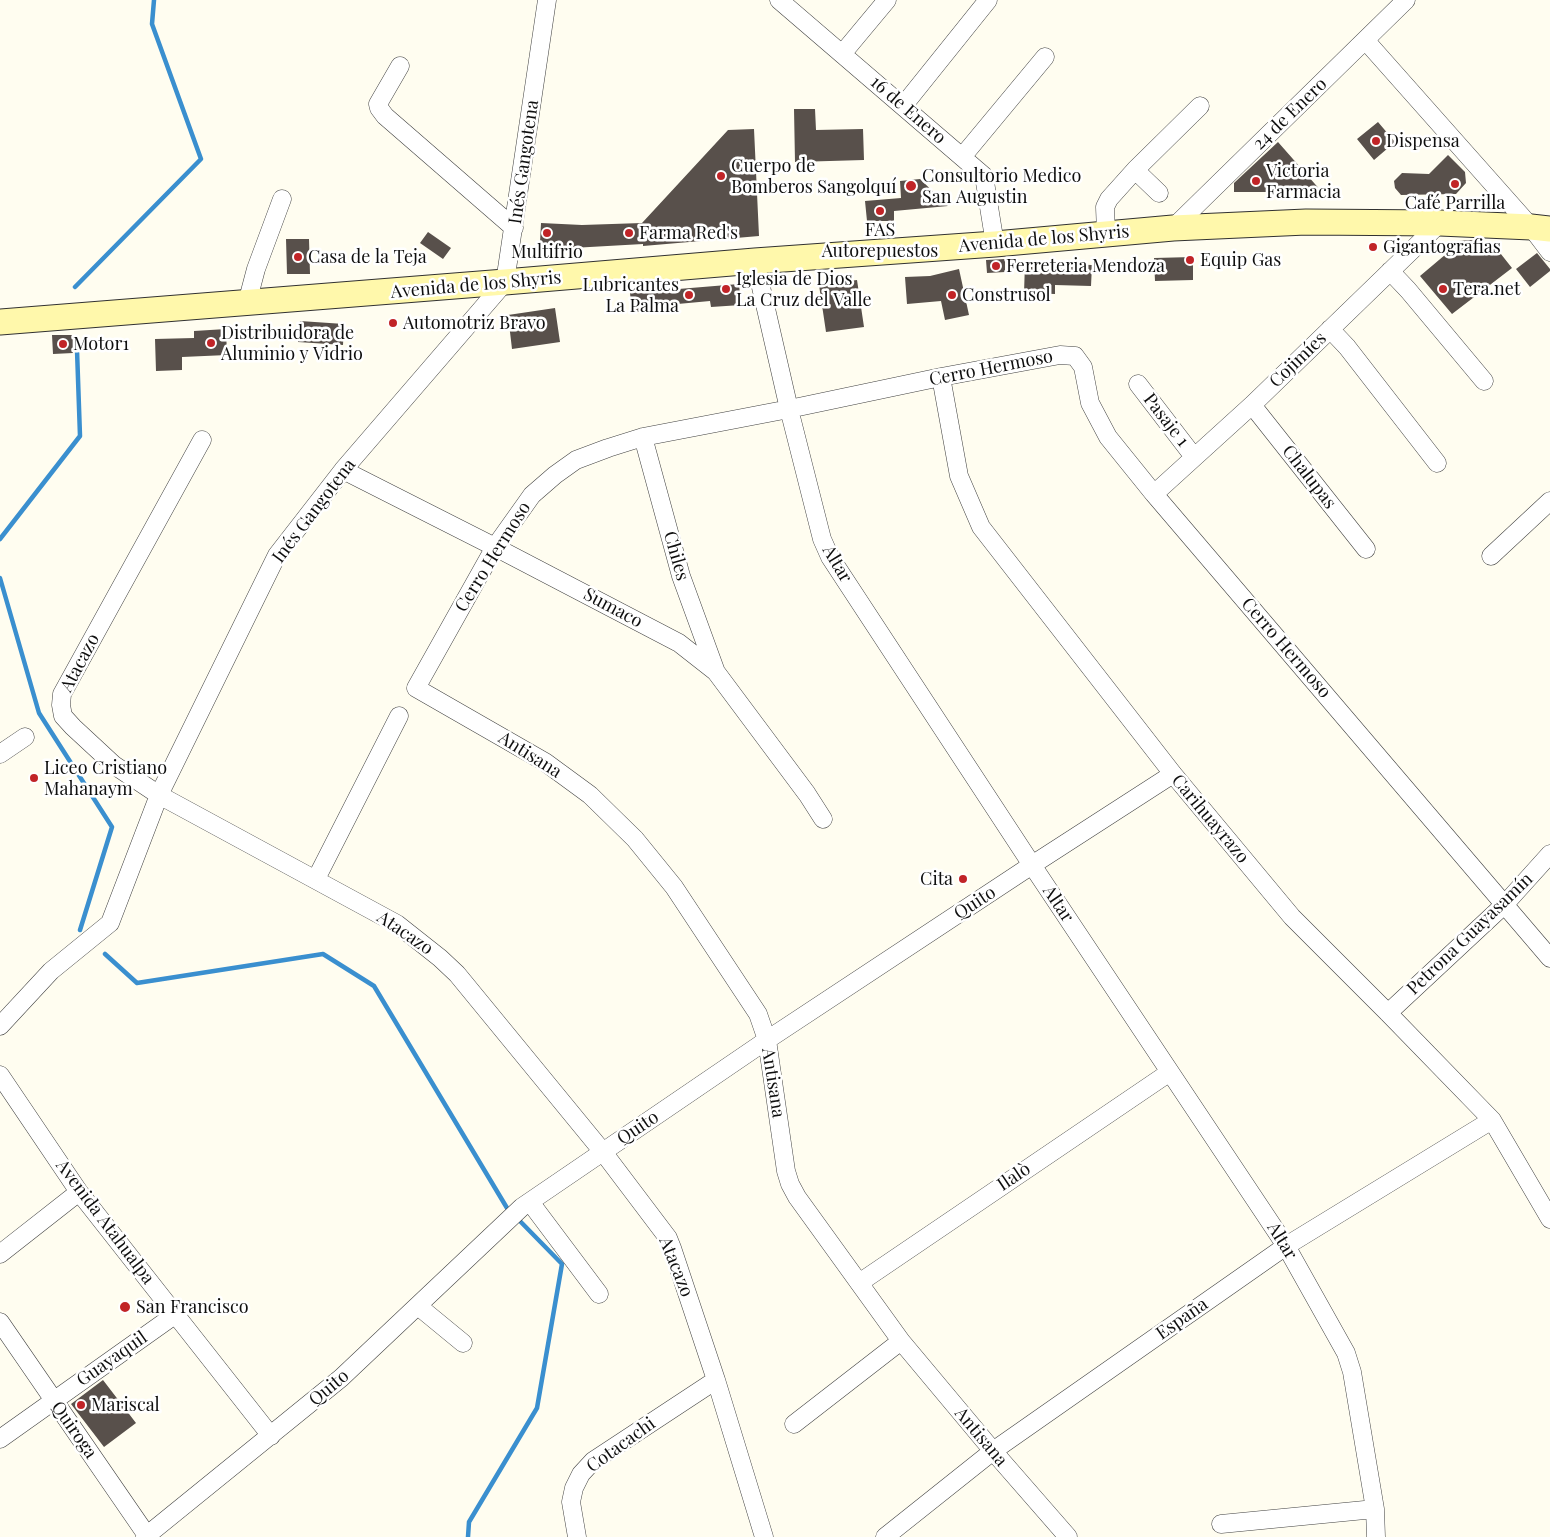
<!DOCTYPE html>
<html>
<head>
<meta charset="utf-8">
<style>
	body { margin:0 }
	canvas { display:block; background:#fffdf0 }
</style>
</head>
<body>
<canvas width="1550" height="1537"></canvas>
<script>
const c = document.querySelector('canvas').getContext('2d');
c.lineJoin = 'round';
function toPath(rows) {
  const path = new Path2D();
  for (const r of rows) {
    path.moveTo(r[0], r[1]);
    for (let i = 2; i < r.length; i += 2) path.lineTo(r[i], r[i + 1]);
  }
  return path;
}
function trace(path, color, width, dash) {
  c.strokeStyle = color;
  c.lineWidth = width;
  c.lineCap = dash ? 'butt' : 'round';
  c.setLineDash(dash || []);
  c.stroke(path);
}
function fill(path, color) {
  c.fillStyle = color;
  c.fill(path, 'evenodd');
}
function write(font, color, halo, rows, align = 'center') {
  c.font = font + ' "Playfair Display",serif';
  c.lineWidth = 5;
  c.setLineDash([]);
  c.textBaseline = 'middle';
  c.strokeStyle = halo;
  c.fillStyle = color;
  for (const [text, x, y, turn = 0] of rows) {
    c.save();
    c.translate(x, y);
    c.rotate((+turn || 0) * Math.PI / 180);
    c.textAlign = isNaN(turn) ? turn : align;
    if (halo) c.strokeText(text, 0, 0);
    c.fillText(text, 0, 0);
    c.restore();
  }
}
trace(toPath([
	[75,287,201,159,152,24,154,0],
	[0,539,80,436,77,350],
	[0,578,39,713,112,827,80,930],
	[105,954,137,983,323,954,374,986,507,1208,511,1212],
	[468,1537,469,1522,537,1408,562,1264,516,1217]
]), '#3a8fcf', 4.5);
fill(toPath([
	[794,109,815,109,816,130,863,129,864,160,795,162],
	[1378,122,1395,142,1374,160,1357,139],
	[754,129,759,236,643,246,643,244,572,248,551,247,543,250,540,243,541,223,582,225,642,223,728,130],
	[1278,142,1322,192,1234,192,1234,183],
	[1448,155,1465,172,1466,183,1456,194,1401,195,1395,188,1394,181,1402,173,1429,174],
	[920,179,948,206,894,211,894,221,867,221,865,201,901,198,900,181],
	[428,232,451,248,443,259,420,243],
	[286,239,309,239,310,274,287,274],
	[1470,240,1493,244,1512,268,1452,314,1420,276,1452,249,1459,241],
	[1537,253,1550,269,1550,271,1530,287,1516,269],
	[1193,257,1193,280,1155,281,1154,258],
	[1005,259,1005,272,987,273,986,260],
	[1025,263,1092,265,1091,286,1055,285,1055,294,1024,293],
	[959,269,969,315,945,320,941,301,907,304,905,277,930,276],
	[857,280,864,327,826,332,819,285],
	[739,284,741,305,711,307,710,301,656,306,656,311,632,312,630,293],
	[555,308,560,342,512,349,508,315],
	[300,321,344,324,343,345,298,342],
	[226,329,227,355,182,357,182,370,156,371,155,339,194,338,194,331],
	[52,335,73,335,73,353,53,354],
	[103,1380,136,1423,104,1447,71,1404]
]), '#58504b');
const minor = toPath([
	[779,0,984,176,995,244],
	[1366,41,1531,227,1550,252],
	[842,54,887,0],
	[400,66,378,104,379,108,385,116,514,228],
	[903,106,988,0],
	[962,157,1045,57],
	[1135,170,1159,193],
	[1173,228,1406,0],
	[1106,233,1105,207,1109,199,1135,170,1200,106],
	[755,261,789,409,822,539,830,557,1032,865,1286,1246,1346,1353,1352,1372,1375,1509,1376,1537],
	[1390,271,1408,290,1484,381],
	[247,303,256,269,282,199],
	[1330,329,1347,347,1437,463],
	[941,377,959,476,981,527,1173,774,1292,917,1388,1013,1492,1120,1550,1219],
	[1138,384,1194,457],
	[1252,405,1366,549],
	[643,437,681,576,716,672],
	[202,440,62,694,61,705,63,716,73,727,114,765,159,795,397,924,440,958,457,974,603,1152,668,1238,672,1248,716,1380,764,1537],
	[343,470,495,547,679,643,716,672,807,794,823,819],
	[1154,494,1252,405,1440,223],
	[1491,556,1550,501],
	[0,754,25,737],
	[316,879,399,716],
	[1388,1013,1505,904,1550,854],
	[0,1026,51,971,110,923,159,795,277,555,343,470,505,282,547,0],
	[0,1075,79,1192,271,1436],
	[530,1202,599,1294],
	[0,1254,79,1192],
	[859,1283,1170,1072],
	[418,1306,463,1343],
	[0,1322,148,1537],
	[794,1424,901,1341],
	[0,1439,176,1314],
	[1221,1524,1375,1509],
	[145,1537,341,1378,522,1207,767,1040,1032,865,1173,774],
	[577,1537,571,1502,574,1488,581,1474,593,1461,716,1380],
	[885,1537,993,1451,1286,1246,1492,1120],
	[1068,1537,993,1451,901,1341,797,1197,790,1184,786,1171,767,1040,758,1014,674,887,635,839,590,795,545,762,416,688,495,547,532,495,555,475,576,460,608,448,643,437,789,409,941,377,1060,355,1075,356,1083,367,1090,403,1108,437,1154,494,1550,958]
]);
const secondary = toPath([
	[0,322,505,282,755,261,995,244,1173,228,1306,222,1440,223,1531,227,1550,229]
]);
trace(minor, '#424242', 19);
trace(secondary, '#313131', 27);
trace(minor, '#fff', 18);
trace(secondary, '#fff8ab', 25);
for (const [x, y, r, color] of [
	[1376,141,5,"#c12427"],
	[721,176,5,"#c12427"],
	[1256,181,5,"#c12427"],
	[1455,184,5,"#c12427"],
	[911,186,6,"#c12427"],
	[880,211,5,"#c12427"],
	[547,233,5,"#c12427"],
	[629,233,5,"#c12427"],
	[1373,247,5,"#c12427"],
	[298,257,5,"#c12427"],
	[1190,260,5,"#c12427"],
	[996,266,5,"#c12427"],
	[726,289,5,"#c12427"],
	[1443,289,5,"#c12427"],
	[689,295,5,"#c12427"],
	[952,295,5,"#c12427"],
	[393,323,5,"#c12427"],
	[211,343,5,"#c12427"],
	[63,344,5,"#c12427"],
	[34,778,5,"#c12427"],
	[963,879,5,"#c12427"],
	[125,1307,6,"#c12427"],
	[81,1405,5,"#c12427"]
]) {
  const dot = new Path2D();
  dot.arc(x, y, r, 0, 2 * Math.PI);
  c.fillStyle = color;
  c.fill(dot);
  trace(dot, '#fff', 2);
}
write('18px', '#0f0f0f', '#fff', [
	["16 de Enero",908,110,41],
	["24 de Enero",1290,114,-44],
	["Inés Gangotena",524,162,-82],
	["Avenida de los Shyris",1044,239,-5],
	["Avenida de los Shyris",476,285,-5],
	["Cojimíes",1298,360,-44],
	["Cerro Hermoso",991,368,-11],
	["Pasaje 1",1166,420,52],
	["Chalupas",1309,477,52],
	["Inés Gangotena",314,511,-53],
	["Chiles",676,556,74],
	["Cerro Hermoso",493,557,-58],
	["Altar",837,564,59],
	["Sumaco",613,608,28],
	["Cerro Hermoso",1286,648,49],
	["Atacazo",80,663,-62],
	["Antisana",530,755,32],
	["Carihuayrazo",1210,819,50],
	["Quito",975,903,-33],
	["Altar",1058,904,56],
	["Atacazo",405,933,34],
	["Petrona Guayasamín",1470,934,-44],
	["Antisana",773,1083,81],
	["Quito",638,1128,-34],
	["Ilalò",1014,1177,-34],
	["Avenida Atahualpa",105,1222,53],
	["Altar",1282,1241,58],
	["Atacazo",676,1267,68],
	["España",1182,1319,-35],
	["Guayaquil",112,1359,-35],
	["Quito",329,1388,-40],
	["Quiroga",74,1430,55],
	["Antisana",981,1437,50],
	["Cotacachi",621,1445,-36]
]);
write('18px', '#0f0f0f', '#fff', [
	["Dispensa",1386,141],
	["Cuerpo de",731,166],
	["Bomberos Sangolquí",731,187],
	["Victoria",1266,171],
	["Farmacia",1266,192],
	["Consultorio Medico",922,176],
	["San Augustin",922,197],
	["Café Parrilla",1455,203,"center"],
	["FAS",880,230,"center"],
	["Autorepuestos",880,251,"center"],
	["Farma Red's",639,233],
	["Gigantografias",1383,247],
	["Multifrio",547,252,"center"],
	["Casa de la Teja",308,257],
	["Equip Gas",1200,260],
	["Ferreteria Mendoza",1006,266],
	["Iglesia de Dios",736,279],
	["La Cruz del Valle",736,300],
	["Lubricantes",679,285,"right"],
	["La Palma",679,306,"right"],
	["Tera.net",1453,289],
	["Construsol",962,295],
	["Automotriz Bravo",403,323],
	["Distribuidora de",221,333],
	["Aluminio y Vidrio",221,354],
	["Motor1",73,344],
	["Liceo Cristiano",44,768],
	["Mahanaym",44,789],
	["Cita",953,879,"right"],
	["San Francisco",136,1307],
	["Mariscal",91,1405]
], 'left');
</script>
</body>
</html>
